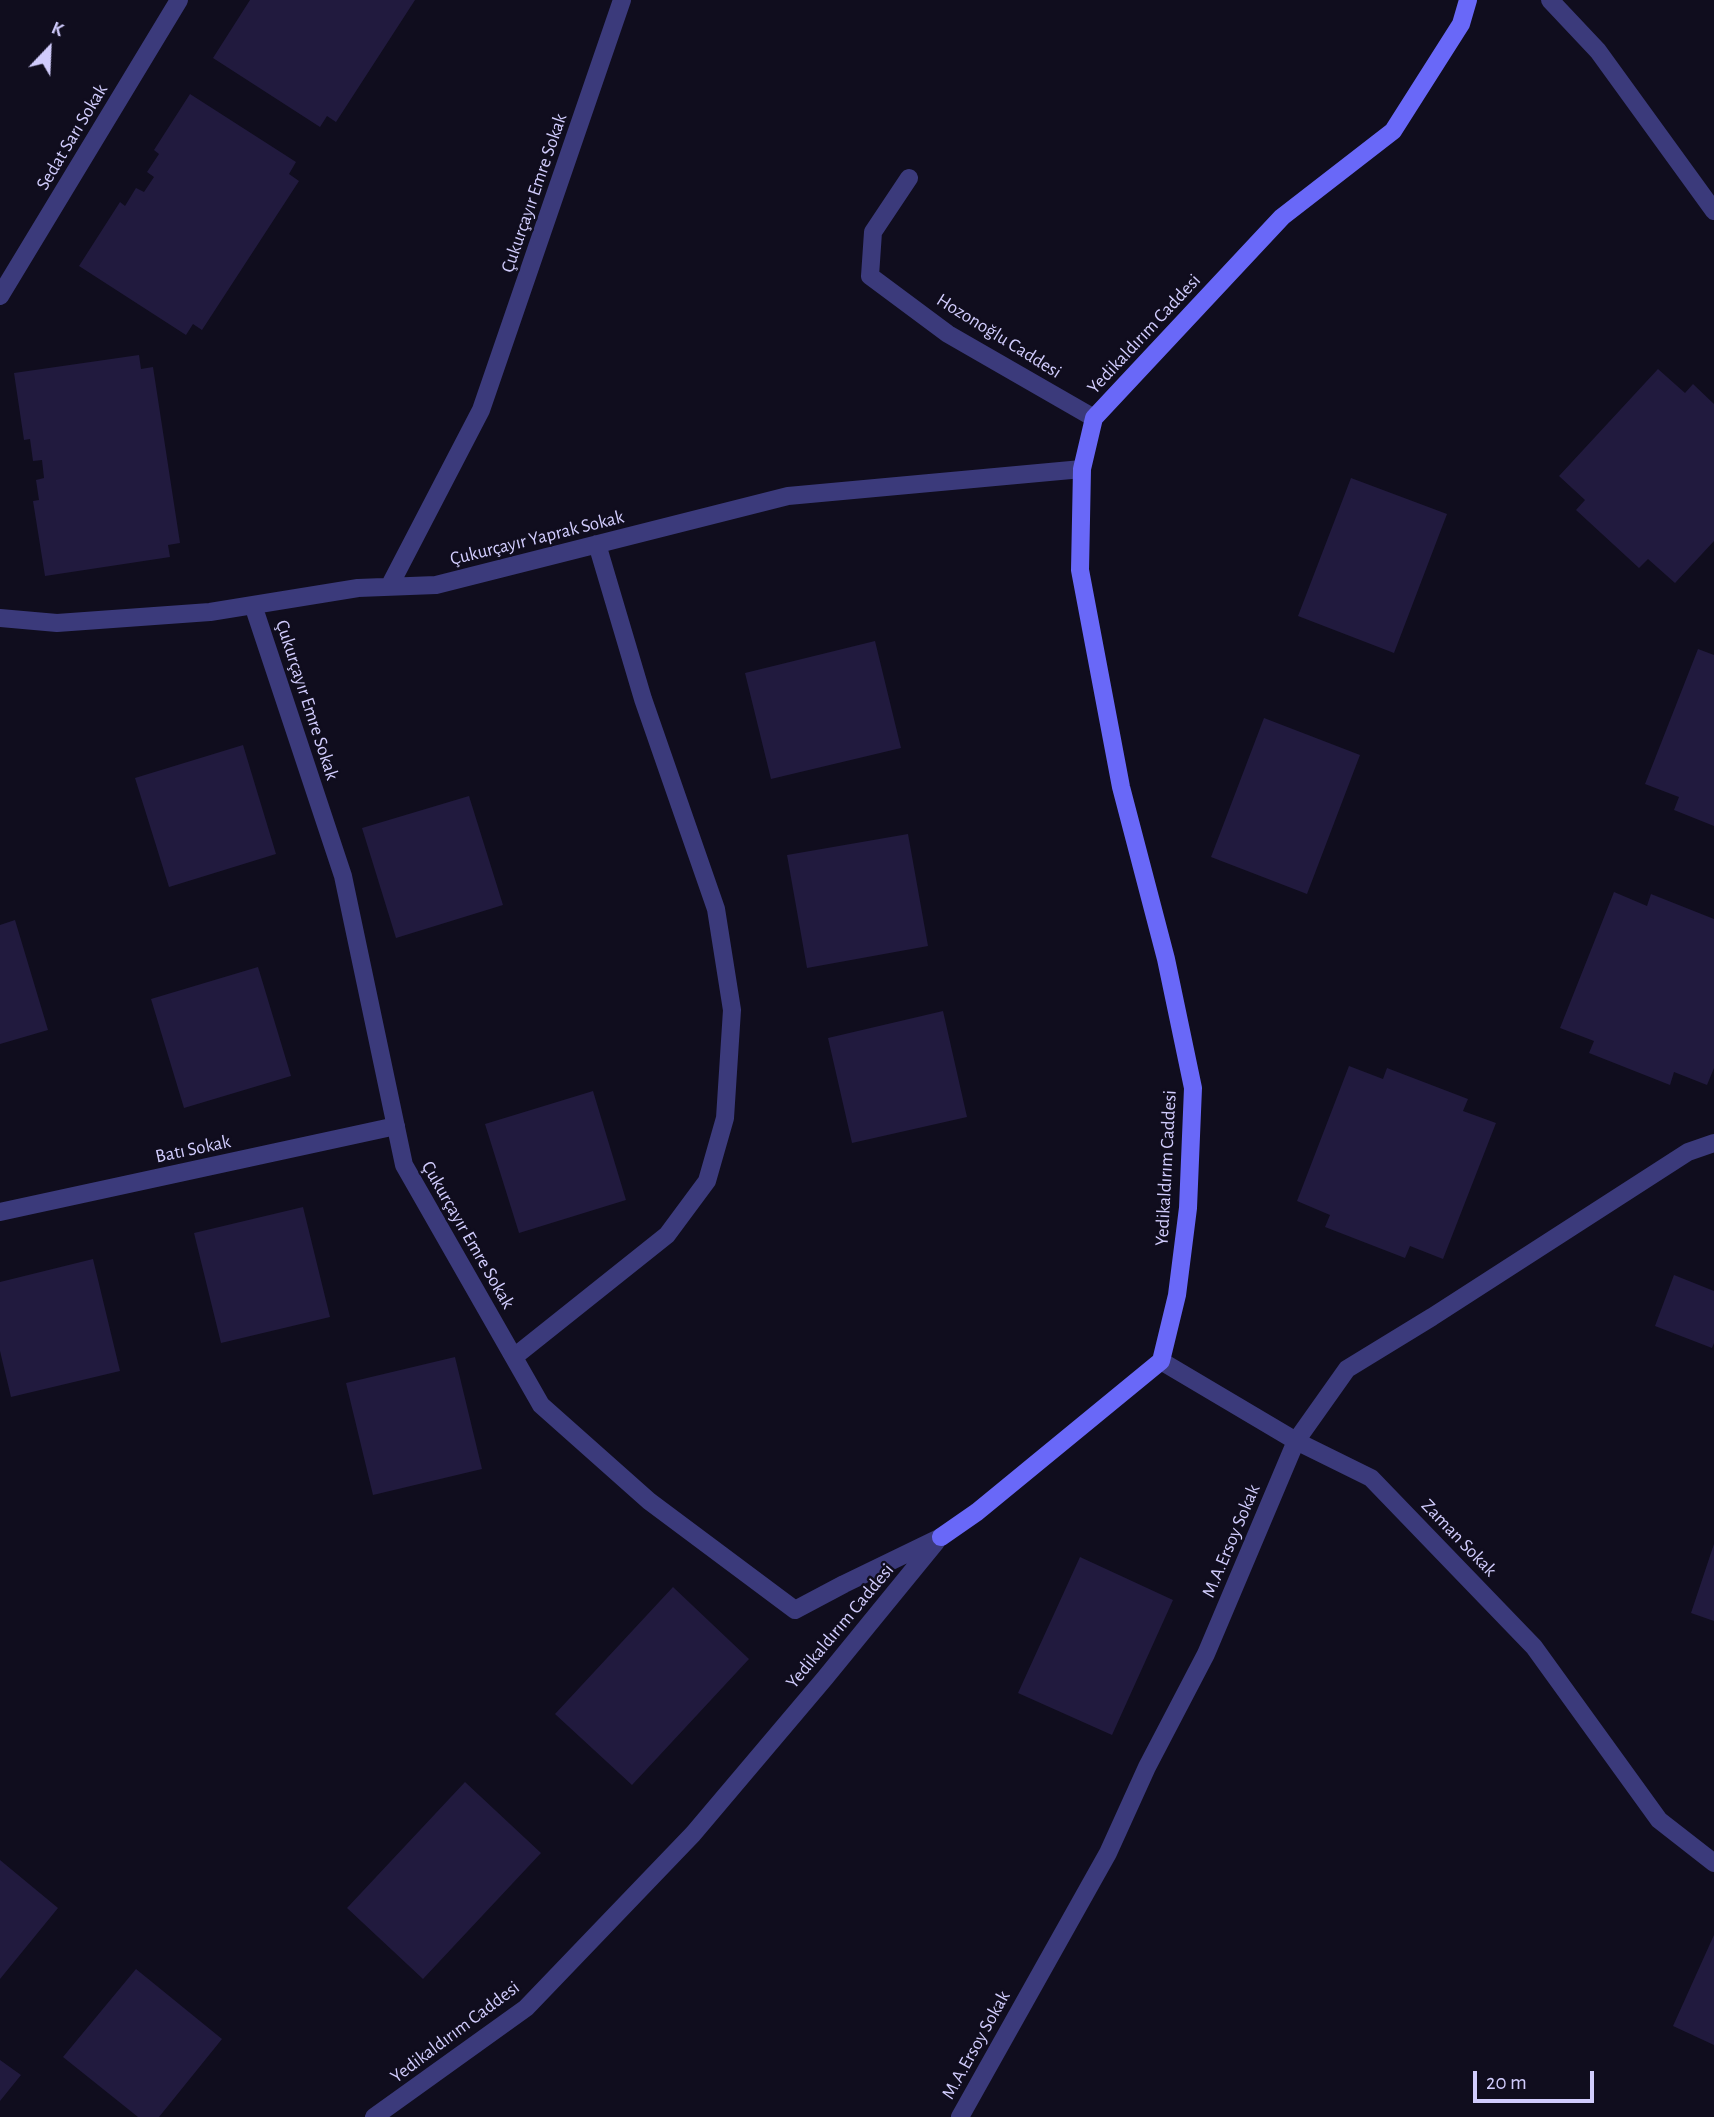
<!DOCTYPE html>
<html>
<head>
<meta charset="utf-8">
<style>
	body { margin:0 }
	#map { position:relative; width:1714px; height:2117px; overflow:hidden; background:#100d1e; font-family:"Alegreya Sans",sans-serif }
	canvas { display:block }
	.north { position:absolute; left:14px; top:14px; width:70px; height:70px; -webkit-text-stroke:5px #100d1e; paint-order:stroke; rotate:23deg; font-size:19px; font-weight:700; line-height:28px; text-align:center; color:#d1ccfd }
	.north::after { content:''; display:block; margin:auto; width:24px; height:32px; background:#d1ccfd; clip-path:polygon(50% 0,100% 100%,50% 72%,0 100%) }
	.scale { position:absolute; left:1473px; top:2071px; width:121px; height:32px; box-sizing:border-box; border:4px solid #d1ccfd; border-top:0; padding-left:9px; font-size:21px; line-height:24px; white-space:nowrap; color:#d1ccfd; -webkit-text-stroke:5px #100d1e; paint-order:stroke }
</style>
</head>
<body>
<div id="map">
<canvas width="1714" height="2117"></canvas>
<div class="north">K</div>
<div class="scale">20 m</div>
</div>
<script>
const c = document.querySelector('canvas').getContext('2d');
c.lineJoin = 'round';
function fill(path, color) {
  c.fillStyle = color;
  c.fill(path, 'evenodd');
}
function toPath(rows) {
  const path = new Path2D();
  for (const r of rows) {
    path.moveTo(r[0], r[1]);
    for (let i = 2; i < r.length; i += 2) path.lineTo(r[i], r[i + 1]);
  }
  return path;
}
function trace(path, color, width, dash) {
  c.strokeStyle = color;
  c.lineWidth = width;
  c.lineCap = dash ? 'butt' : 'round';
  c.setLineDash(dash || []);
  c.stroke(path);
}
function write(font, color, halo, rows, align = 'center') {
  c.font = font + ' "Alegreya Sans",sans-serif';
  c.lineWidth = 5;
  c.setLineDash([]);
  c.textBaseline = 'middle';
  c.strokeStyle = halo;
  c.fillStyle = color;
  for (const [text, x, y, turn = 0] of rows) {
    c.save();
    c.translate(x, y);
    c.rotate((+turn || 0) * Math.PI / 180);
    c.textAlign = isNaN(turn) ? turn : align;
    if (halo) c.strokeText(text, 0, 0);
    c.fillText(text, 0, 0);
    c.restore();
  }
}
fill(toPath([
	[250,0,415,0,336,122,327,116,320,127,213,58],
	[190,94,296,162,289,174,299,181,202,330,193,324,186,335,79,266,120,202,125,206,136,188,144,192,154,177,147,172,159,154,154,150],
	[139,355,141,369,153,367,180,543,168,545,170,557,45,576,33,501,39,500,36,480,44,478,42,460,33,461,30,439,24,440,14,373],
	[1658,369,1685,393,1693,384,1714,404,1714,541,1675,583,1648,559,1639,568,1576,510,1585,500,1559,476],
	[1351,478,1447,514,1394,653,1298,616],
	[875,641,901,748,771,779,745,673],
	[1698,649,1714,655,1714,826,1674,810,1679,797,1645,784],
	[1264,718,1360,755,1307,894,1211,857],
	[243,745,276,854,169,887,135,778],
	[469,796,503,905,396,938,362,828],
	[908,834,928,946,807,968,787,855],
	[1614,892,1647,906,1651,894,1714,919,1714,1068,1707,1085,1674,1072,1670,1085,1589,1053,1594,1041,1560,1028],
	[15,920,48,1030,0,1044,0,925],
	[258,967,291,1076,184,1108,151,999],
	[943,1011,967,1117,852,1143,828,1038],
	[1349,1066,1383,1079,1387,1068,1468,1099,1463,1111,1496,1123,1443,1259,1410,1246,1405,1258,1325,1227,1330,1215,1297,1201],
	[593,1091,626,1200,519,1233,485,1124],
	[303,1207,330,1317,221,1343,194,1233],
	[93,1259,120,1371,11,1397,0,1351,0,1282],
	[1674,1275,1714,1291,1714,1343,1712,1348,1655,1326],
	[455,1357,482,1469,373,1495,346,1383],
	[1714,1544,1714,1621,1691,1613],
	[1080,1557,1173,1600,1112,1735,1018,1693],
	[673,1587,749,1659,632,1785,555,1714],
	[465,1782,541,1853,423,1979,347,1908],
	[0,1860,58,1908,0,1979],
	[1714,1935,1714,2045,1673,2026],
	[136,1969,222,2039,159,2117,138,2117,63,2057],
	[0,2060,21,2075,0,2101]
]), '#211a3e');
trace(toPath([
	[1550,0,1598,51,1714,211],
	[909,178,873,232,870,276,948,334,1094,418],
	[0,296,179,0],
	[389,587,481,410,622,0],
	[253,605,343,876,404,1165,541,1405,649,1501,795,1610,844,1584,941,1537],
	[0,618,57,623,210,612,358,588,436,585,788,496,1082,469],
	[0,1212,396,1126],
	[514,1357,667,1235,707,1181,725,1118,732,1010,716,909,643,699,597,544],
	[1161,1361,1296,1441,1371,1478,1534,1647,1659,1820,1714,1863],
	[374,2117,526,2008,693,1834,825,1678,936,1542],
	[960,2117,1108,1853,1147,1767,1206,1654,1296,1441,1347,1369,1432,1317,1688,1152,1714,1143]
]), '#3b3a7b', 18);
trace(toPath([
	[941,1537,977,1512,1161,1361,1177,1295,1188,1208,1193,1088,1166,959,1121,787,1080,570,1082,469,1094,418,1282,217,1393,131,1461,24,1468,0]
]), '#6968f8', 18);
write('19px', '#d1ccfd', '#100d1e', [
	["Sedat Sarı Sokak",72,137,-59],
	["Çukurçayır Emre Sokak",534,193,-71],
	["Yedikaldırım Caddesi",1144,334,-47],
	["Hozonoğlu Caddesi",999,336,32],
	["Çukurçayır Yaprak Sokak",537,538,-14],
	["Çukurçayır Emre Sokak",307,700,72],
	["Batı Sokak",193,1149,-12],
	["Yedikaldırım Caddesi",1166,1168,-87],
	["Çukurçayır Emre Sokak",468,1235,60],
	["Zaman Sokak",1459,1538,46],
	["M.A.Ersoy Sokak",1231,1541,-67],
	["Yedikaldırım Caddesi",840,1626,-50],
	["Yedikaldırım Caddesi",455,2032,-37],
	["M.A.Ersoy Sokak",976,2045,-61]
]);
</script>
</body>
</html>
